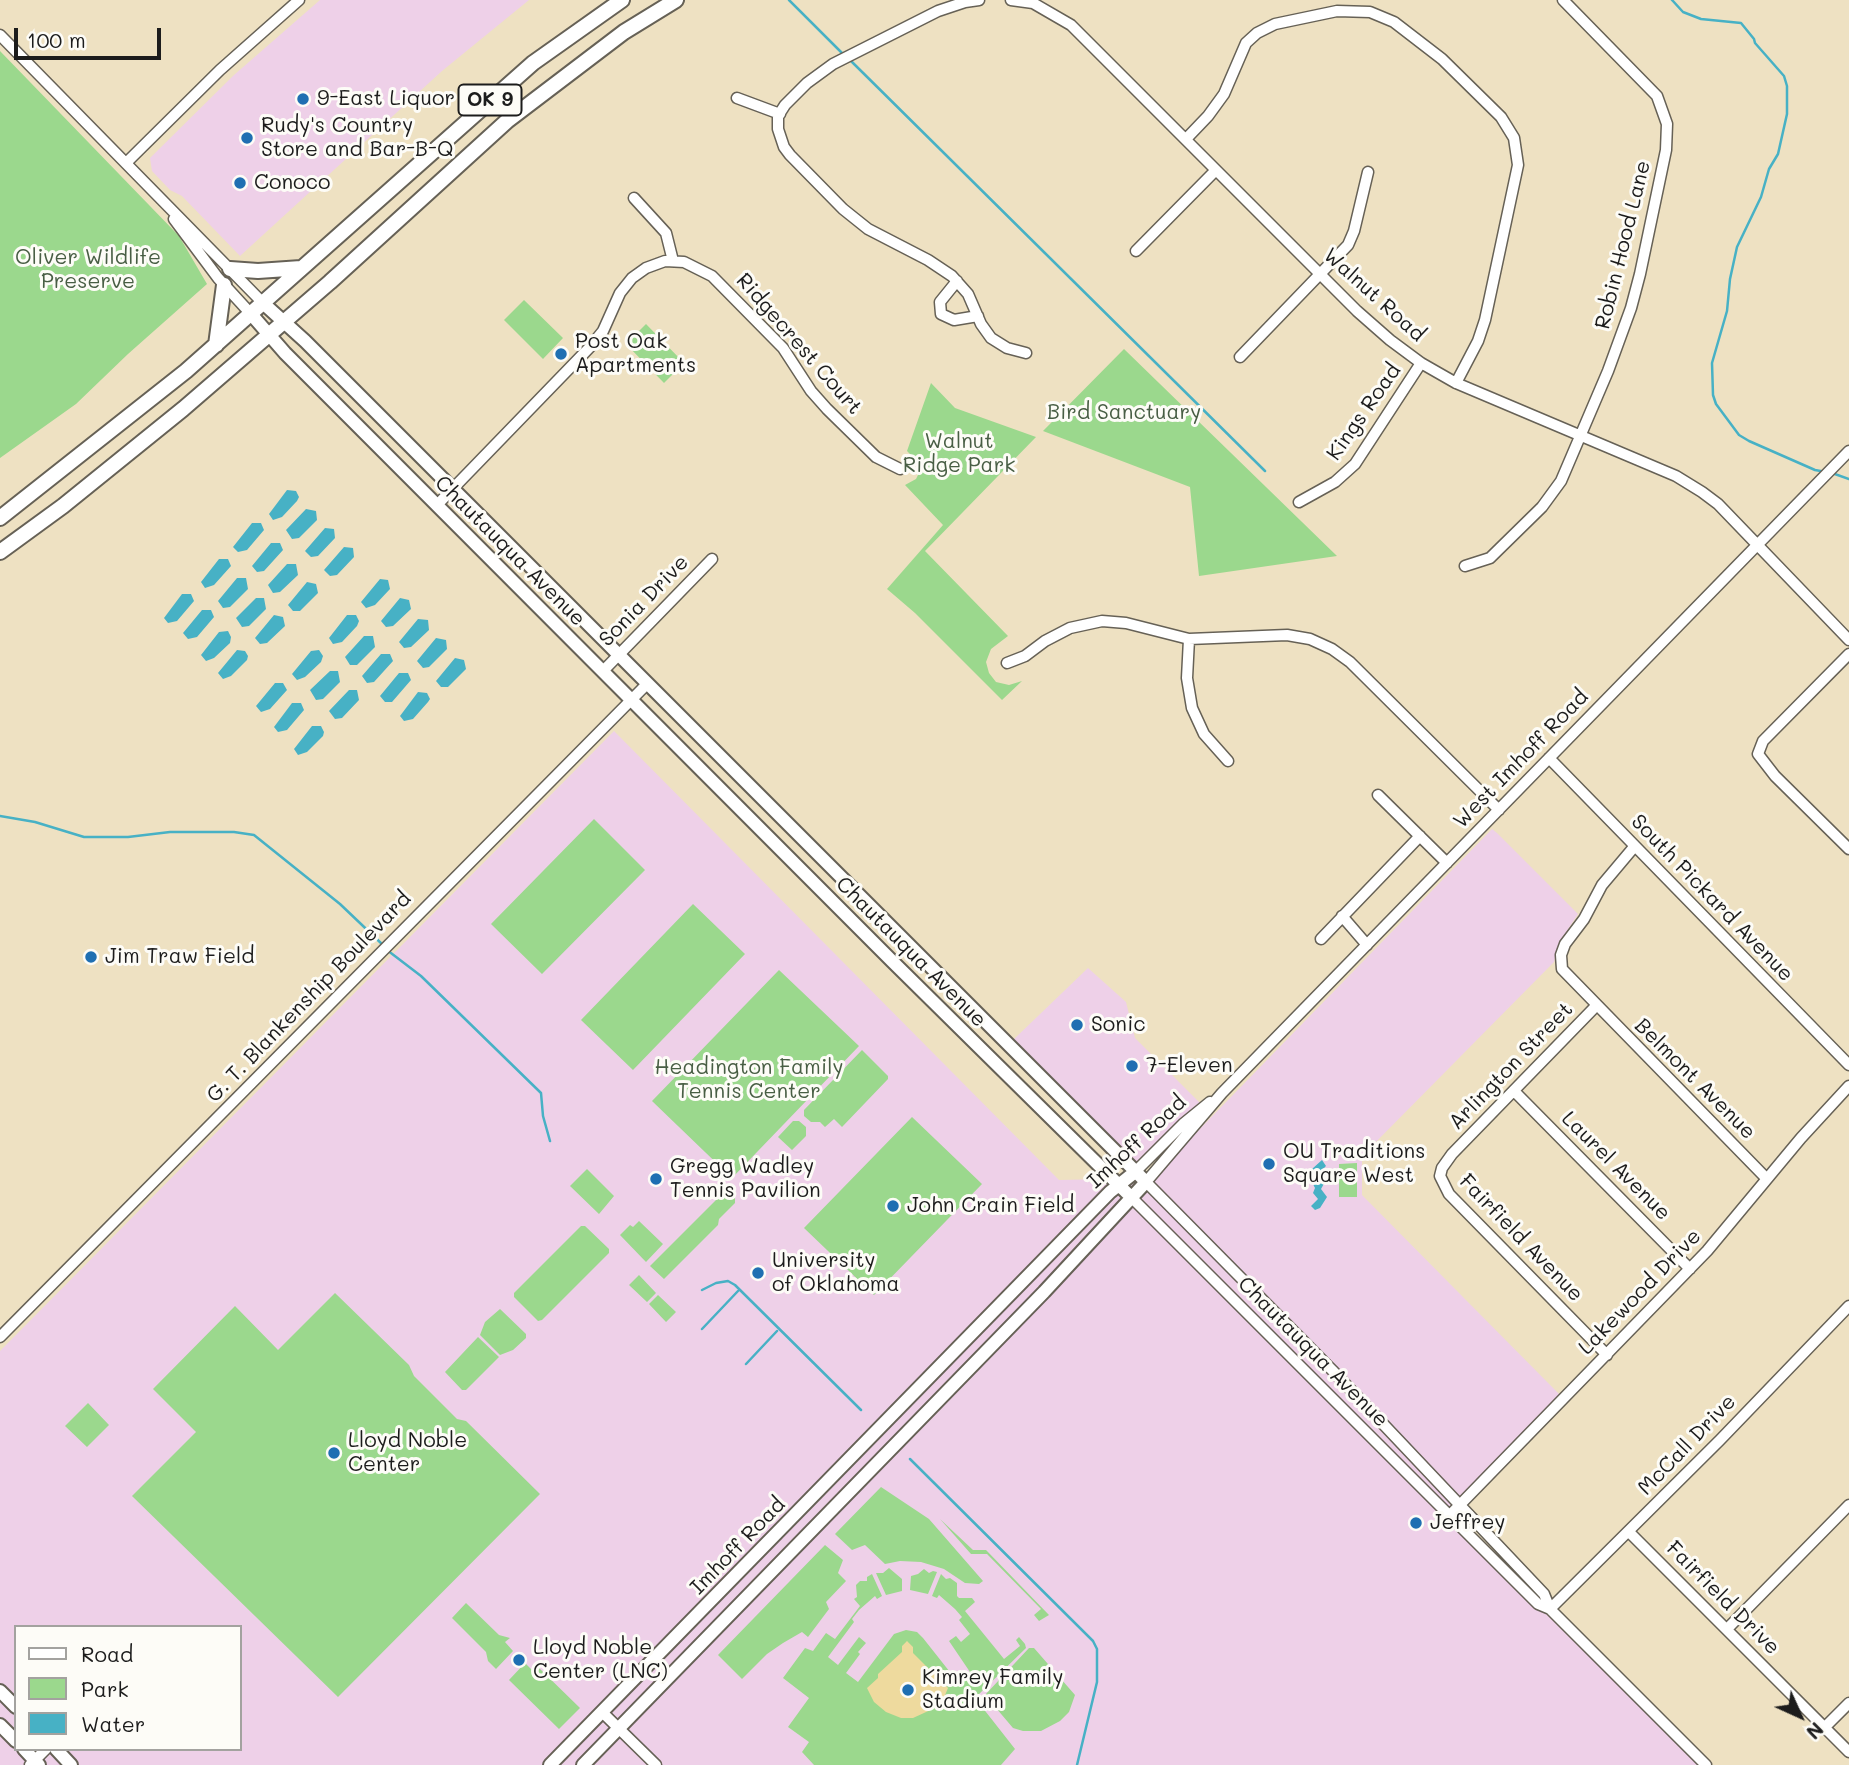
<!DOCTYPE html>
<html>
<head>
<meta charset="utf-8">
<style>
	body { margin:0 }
	#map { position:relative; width:1849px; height:1765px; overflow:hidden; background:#eee1c2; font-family:Mali,sans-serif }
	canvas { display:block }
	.legend { position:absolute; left:14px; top:1625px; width:228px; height:126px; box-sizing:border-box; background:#fdfcf7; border:2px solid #a3a29f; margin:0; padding:9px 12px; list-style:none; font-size:21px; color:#1c1c1c }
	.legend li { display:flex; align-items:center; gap:14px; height:35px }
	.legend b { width:35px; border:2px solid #a3a29f }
	.north { position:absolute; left:1765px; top:1681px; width:70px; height:70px; -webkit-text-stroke:5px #fdfcf7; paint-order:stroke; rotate:135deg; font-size:19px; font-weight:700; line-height:28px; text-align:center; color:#1c1c1c }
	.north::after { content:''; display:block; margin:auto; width:24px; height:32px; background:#1c1c1c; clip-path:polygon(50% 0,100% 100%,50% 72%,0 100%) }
	.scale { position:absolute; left:14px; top:28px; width:147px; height:32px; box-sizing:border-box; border:4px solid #1c1c1c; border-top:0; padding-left:9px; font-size:21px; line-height:24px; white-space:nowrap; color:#1c1c1c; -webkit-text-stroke:5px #fdfcf7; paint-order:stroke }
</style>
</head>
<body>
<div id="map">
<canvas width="1849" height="1765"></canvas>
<ul class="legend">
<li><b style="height:9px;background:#fff"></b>Road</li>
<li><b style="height:19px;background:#9bd88d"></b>Park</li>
<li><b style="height:19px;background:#47b1c5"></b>Water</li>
</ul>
<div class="north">N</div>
<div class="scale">100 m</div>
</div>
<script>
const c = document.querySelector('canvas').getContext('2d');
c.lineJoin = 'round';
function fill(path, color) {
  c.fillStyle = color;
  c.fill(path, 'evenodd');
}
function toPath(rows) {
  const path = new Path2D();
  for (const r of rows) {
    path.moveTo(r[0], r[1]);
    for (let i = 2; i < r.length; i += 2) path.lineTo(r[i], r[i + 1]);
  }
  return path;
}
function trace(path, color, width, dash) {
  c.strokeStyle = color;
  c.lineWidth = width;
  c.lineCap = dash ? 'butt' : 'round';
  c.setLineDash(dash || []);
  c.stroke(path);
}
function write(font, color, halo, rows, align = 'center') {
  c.font = font + ' Mali,sans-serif';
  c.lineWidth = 6;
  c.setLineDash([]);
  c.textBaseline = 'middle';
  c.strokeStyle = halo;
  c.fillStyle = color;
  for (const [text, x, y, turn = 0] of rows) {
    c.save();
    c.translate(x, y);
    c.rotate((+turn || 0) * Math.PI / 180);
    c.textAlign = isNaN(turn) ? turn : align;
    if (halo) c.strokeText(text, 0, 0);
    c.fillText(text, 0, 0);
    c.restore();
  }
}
fill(toPath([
	[320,0,529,0,442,71,240,256,182,196,170,190,152,171,150,158,234,75],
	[614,731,1059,1180,1152,1178,1492,829,1497,833,1578,914,1559,943,1554,962,1362,1156,1362,1195,1561,1396,1444,1513,1699,1765,0,1765,0,1351],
	[16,1627,240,1627,240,1749,16,1749],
	[1088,968,1126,1002,1135,1038,1200,1103,1137,1163,1013,1040]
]), '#eed0e8');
fill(toPath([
	[0,51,179,236,207,284,128,354,76,404,0,458],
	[524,300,563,338,543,359,504,320],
	[646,324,684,363,664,383,626,344],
	[1124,349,1337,556,1199,576,1190,487,1043,431],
	[931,383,955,408,1036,437,925,551,1008,636,991,649,986,662,989,673,996,682,1009,685,1022,681,1002,700,915,613,887,589,943,525,905,485,916,479,918,475,917,461,907,451],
	[594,819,645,870,542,974,491,924],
	[693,904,745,954,633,1070,581,1020],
	[779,970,859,1046,732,1178,652,1101],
	[862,1050,888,1076,888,1079,842,1127,834,1119,825,1127,820,1122,811,1122,804,1116,804,1110],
	[912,1117,982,1184,874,1295,804,1228],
	[793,1121,799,1121,806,1127,806,1136,792,1150,778,1137],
	[1357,1163,1357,1197,1339,1197,1339,1164],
	[587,1169,614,1196,599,1214,570,1186],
	[726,1190,735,1196,735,1203,719,1219,718,1225,664,1279,650,1266],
	[639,1221,663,1244,646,1262,620,1235,630,1225,633,1227],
	[581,1226,585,1226,609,1249,609,1253,542,1320,538,1321,514,1297,514,1293],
	[639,1275,656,1293,647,1302,629,1285],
	[335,1293,409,1365,414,1376,457,1419,466,1421,540,1494,338,1697,132,1496,196,1432,153,1389,235,1306,278,1350],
	[658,1295,676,1312,666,1322,649,1304],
	[500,1309,526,1334,526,1338,513,1350,500,1355,480,1335,485,1322],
	[478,1337,499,1357,466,1390,462,1390,445,1372],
	[88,1403,109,1425,87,1447,65,1426],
	[881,1487,929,1519,983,1581,979,1584,965,1583,944,1569,921,1562,900,1561,885,1564,865,1545,852,1550,835,1534],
	[940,1519,973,1550,986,1550,1049,1615,1039,1621,1034,1615,1041,1609,987,1554,971,1554],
	[825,1545,843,1560,838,1573,846,1581,826,1602,829,1609,808,1637,802,1632,783,1643,767,1654,742,1679,718,1655],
	[889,1568,902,1579,902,1591,886,1595,876,1573,883,1573],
	[924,1569,929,1573,933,1571,937,1572,928,1594,910,1590,911,1576,918,1574],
	[872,1574,882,1596,877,1599,875,1596,859,1610,852,1619,854,1622,828,1657,838,1665,859,1637,866,1643,858,1652,860,1654,846,1673,858,1682,894,1634,906,1630,917,1632,923,1638,957,1681,970,1672,949,1641,956,1636,961,1642,970,1634,959,1620,962,1617,955,1609,939,1595,937,1598,932,1596,941,1574,946,1579,950,1578,957,1583,957,1596,959,1598,972,1598,975,1602,965,1611,1004,1659,1020,1646,1016,1640,1019,1637,1025,1644,1026,1648,975,1698,1015,1749,1001,1765,814,1765,802,1752,809,1742,788,1727,809,1698,783,1678,805,1648,813,1651,826,1633,835,1639,860,1606,854,1599,857,1597,856,1585,860,1581,867,1581,867,1577],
	[466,1603,499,1635,510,1638,505,1642,513,1651,496,1669,488,1661,486,1652,452,1618],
	[1029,1648,1034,1648,1075,1695,1069,1712,1060,1721,1041,1731,1023,1731,1013,1728,985,1695],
	[525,1663,533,1671,538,1667,580,1708,559,1729,509,1680]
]), '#9bd88d');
fill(toPath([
	[907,1641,913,1647,913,1653,930,1670,938,1674,938,1677,948,1688,943,1700,937,1707,913,1718,901,1718,886,1712,874,1702,867,1688,878,1678,878,1674,902,1652,902,1646]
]), '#eeda9e');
fill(toPath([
	[287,490,296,491,299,497,297,501,282,517,273,520,269,514],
	[306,509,316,511,317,520,299,538,292,539,286,530],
	[252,523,261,523,264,530,247,550,238,552,233,547],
	[325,528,334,529,335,538,318,556,311,557,305,551],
	[271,543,280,543,283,550,264,571,257,572,252,566],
	[344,547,353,548,354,557,337,575,330,576,324,570],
	[219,559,228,559,231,566,214,585,205,588,201,582],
	[287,564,296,564,298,575,280,592,273,593,268,585],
	[237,578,246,578,248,589,230,607,223,608,218,601],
	[380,579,388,580,390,589,375,605,366,608,361,602],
	[307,582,316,584,318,593,300,611,293,611,288,605],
	[182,594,191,594,194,601,177,621,168,623,164,618],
	[256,598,264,598,266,609,249,626,242,627,236,618],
	[400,598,409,600,411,609,393,626,386,627,381,621],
	[202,610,211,610,214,617,197,637,188,639,183,633],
	[274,615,283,617,285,626,267,643,260,644,255,638],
	[347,615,356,615,359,621,357,626,342,642,333,644,329,638],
	[418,619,428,620,429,630,411,647,404,648,399,642],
	[228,631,231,637,230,643,214,658,206,661,201,655,219,632],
	[364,636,373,636,375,647,357,665,350,665,345,657],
	[436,638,446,640,447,649,429,667,423,668,417,661],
	[237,650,245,651,248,656,247,660,231,676,223,679,218,673],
	[319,650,323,656,321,662,305,677,297,680,292,674,311,651],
	[381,654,390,654,393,661,374,682,367,683,362,676],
	[455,658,464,660,466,669,448,687,441,687,436,681],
	[330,671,338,671,340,682,323,699,316,700,310,690],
	[399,673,408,673,411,680,392,702,385,702,380,696],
	[275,683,283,683,287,690,270,709,261,712,256,706],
	[349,690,357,690,359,700,342,718,335,719,329,711],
	[418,692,427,693,430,699,428,702,413,719,404,721,400,716],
	[292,703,301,703,304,710,287,730,278,732,274,727],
	[312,726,321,726,324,732,323,736,307,752,298,755,294,749],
	[1322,1160,1326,1166,1320,1172,1326,1180,1321,1189,1327,1197,1320,1208,1315,1210,1311,1206,1318,1199,1313,1193,1315,1188,1312,1182,1315,1174,1312,1169]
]), '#47b1c5');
trace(toPath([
	[789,0,845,56],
	[1672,0,1683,12,1701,19,1741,23,1754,39,1755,43,1784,76,1787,86,1787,114,1778,154,1769,169,1761,197,1737,247,1730,279,1727,311,1712,363,1713,395,1716,404,1739,435,1749,441,1815,470,1826,472],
	[850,60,1265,471],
	[1832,473,1849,479],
	[0,816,35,822,84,837,128,837,170,832,234,832,254,835,340,904,383,945],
	[387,950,421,976,541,1093,543,1116,550,1141],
	[702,1290,716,1283,728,1281,735,1285,861,1410],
	[702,1329,738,1291],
	[746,1364,777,1331],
	[910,1459,1093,1641,1097,1649,1097,1682,1077,1765]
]), '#47b1c5', 2.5);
const minor = toPath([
	[979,0,965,2,938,11,833,64,807,83,785,105,778,116,778,129,784,147,790,155,843,209,868,229,928,260,952,276,968,294,981,324,991,338,1007,348,1026,353],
	[1011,0,1033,3,1071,25,1357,311,1390,340,1421,363,1456,383,1676,476,1702,492,1718,504,1849,640],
	[0,35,263,303],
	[737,98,780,114],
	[1186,139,1208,116,1224,94,1246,43,1257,33,1275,24,1337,11,1370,12,1394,22,1442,59,1501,117,1514,138,1518,165,1485,320,1478,341,1456,383],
	[126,163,220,70,299,0],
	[634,198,666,233,673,261],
	[174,219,218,278,251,314],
	[1136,251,1216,170],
	[957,281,940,302,941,314,954,320,978,316],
	[1240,357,1348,245,1354,231,1368,172],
	[1299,502,1335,482,1355,464,1421,363],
	[437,505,590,347,603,331,620,293,632,278,646,268,665,261,684,262,712,276,783,348,811,391,827,409,876,457,900,469],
	[1465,566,1490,558,1542,507,1561,481,1608,371,1631,308,1640,274,1666,150,1667,124,1657,96,1563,0],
	[1189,639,1187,678,1192,708,1204,734,1228,761],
	[1849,654,1763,741,1758,754,1775,776,1849,849],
	[1007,663,1025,656,1045,641,1070,628,1102,621,1126,623,1189,639,1287,635,1310,639,1332,649,1350,662,1499,810],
	[603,671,712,559],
	[1549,758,1849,1065],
	[1378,795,1447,863],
	[1634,847,1602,885,1584,919,1565,944,1561,955,1562,969,1767,1179],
	[1342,916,1367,945],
	[1321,939,1420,836],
	[1596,1006,1452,1154,1442,1168,1440,1176,1449,1194,1607,1355],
	[1514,1091,1690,1269],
	[1135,1172,1183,1124,1210,1102],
	[1131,1197,1538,1604,1550,1609],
	[0,1337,647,684],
	[1449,1516,1707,1251,1801,1138,1849,1086],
	[1629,1532,1849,1752],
	[1550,1609,1720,1440,1849,1306],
	[1727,1629,1849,1505],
	[602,1712,656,1765],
	[1825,1727,1849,1703],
	[30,1765,46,1749],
	[1706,1765,1550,1609,1544,1594,1332,1370,1146,1182,1222,1093,1849,451]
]);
const major = toPath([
	[263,303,305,341,1146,1182,1044,1292,583,1765],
	[251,314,285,353,892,961,1131,1197],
	[0,1691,16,1707],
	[0,1725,16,1741],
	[24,1749,39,1765],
	[56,1749,71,1765],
	[550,1765,1110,1192,1135,1172]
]);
const highway = toPath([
	[230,269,258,271,301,268],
	[216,345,224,285],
	[0,518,186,371,533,63,622,0],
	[0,552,63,506,183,409,330,282,507,121,624,32,676,0]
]);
trace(minor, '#666156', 13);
trace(major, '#666156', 16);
trace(highway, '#666156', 18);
trace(minor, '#fff', 10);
trace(major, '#fff', 12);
trace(highway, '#fff', 14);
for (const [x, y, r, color] of [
	[303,99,7,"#1f6fb2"],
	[247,138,7,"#1f6fb2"],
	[240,183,7,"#1f6fb2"],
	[561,354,7,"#1f6fb2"],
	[91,957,7,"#1f6fb2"],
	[1077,1025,7,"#1f6fb2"],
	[1132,1066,7,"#1f6fb2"],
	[1269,1164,7,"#1f6fb2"],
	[656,1179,7,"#1f6fb2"],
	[893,1206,7,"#1f6fb2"],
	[758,1273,7,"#1f6fb2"],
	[334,1453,7,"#1f6fb2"],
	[1416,1523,7,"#1f6fb2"],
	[519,1660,7,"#1f6fb2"],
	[908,1690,7,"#1f6fb2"]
]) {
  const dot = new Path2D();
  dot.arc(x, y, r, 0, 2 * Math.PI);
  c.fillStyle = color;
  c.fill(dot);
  trace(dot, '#fdfcf7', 2.5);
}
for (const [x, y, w] of [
	[490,100,63]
]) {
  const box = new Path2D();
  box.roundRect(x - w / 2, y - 15.5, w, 31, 5);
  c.fillStyle = '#fdfcf7';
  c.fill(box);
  trace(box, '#1c1c1c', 2);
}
write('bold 19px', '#1c1c1c', null, [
	["OK 9",490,100]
]);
write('21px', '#1c1c1c', '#fdfcf7', [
	["9-East Liquor",317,99],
	["Rudy's Country",261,126],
	["Store and Bar-B-Q",261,150],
	["Conoco",254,183],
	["Post Oak",575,342],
	["Apartments",575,366],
	["Jim Traw Field",105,957],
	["Sonic",1091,1025],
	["7-Eleven",1146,1066],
	["OU Traditions",1283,1152],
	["Square West",1283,1176],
	["Gregg Wadley",670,1167],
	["Tennis Pavilion",670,1191],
	["John Crain Field",907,1206],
	["University",772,1261],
	["of Oklahoma",772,1285],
	["Lloyd Noble",348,1441],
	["Center",348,1465],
	["Jeffrey",1430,1523],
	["Lloyd Noble",533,1648],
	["Center (LNC)",533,1672],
	["Kimrey Family",922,1678],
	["Stadium",922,1702]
], 'left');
write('21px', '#1c1c1c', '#fdfcf7', [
	["Robin Hood Lane",1623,245,-76],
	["Walnut Road",1374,295,42],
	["Ridgecrest Court",799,344,49],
	["Kings Road",1364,412,-55],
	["Chautauqua Avenue",510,551,45],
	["Sonia Drive",644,601,-46],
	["West Imhoff Road",1521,759,-46],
	["South Pickard Avenue",1712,898,46],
	["Chautauqua Avenue",911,952,45],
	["G. T. Blankenship Boulevard",309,997,-46],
	["Arlington Street",1511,1066,-46],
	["Belmont Avenue",1695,1079,45],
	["Imhoff Road",1137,1142,-43],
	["Laurel Avenue",1616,1166,45],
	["Fairfield Avenue",1521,1238,46],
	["Lakewood Drive",1640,1292,-46],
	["Chautauqua Avenue",1313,1352,45],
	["McCall Drive",1687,1445,-46],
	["Imhoff Road",738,1546,-46],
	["Fairfield Drive",1723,1598,45]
]);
write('21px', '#485e44', '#fdfcf7', [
	["Oliver Wildlife",88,258],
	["Preserve",88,282],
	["Bird Sanctuary",1124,413],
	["Walnut",959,442],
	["Ridge Park",959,466],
	["Headington Family",749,1068],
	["Tennis Center",749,1092]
]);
</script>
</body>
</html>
